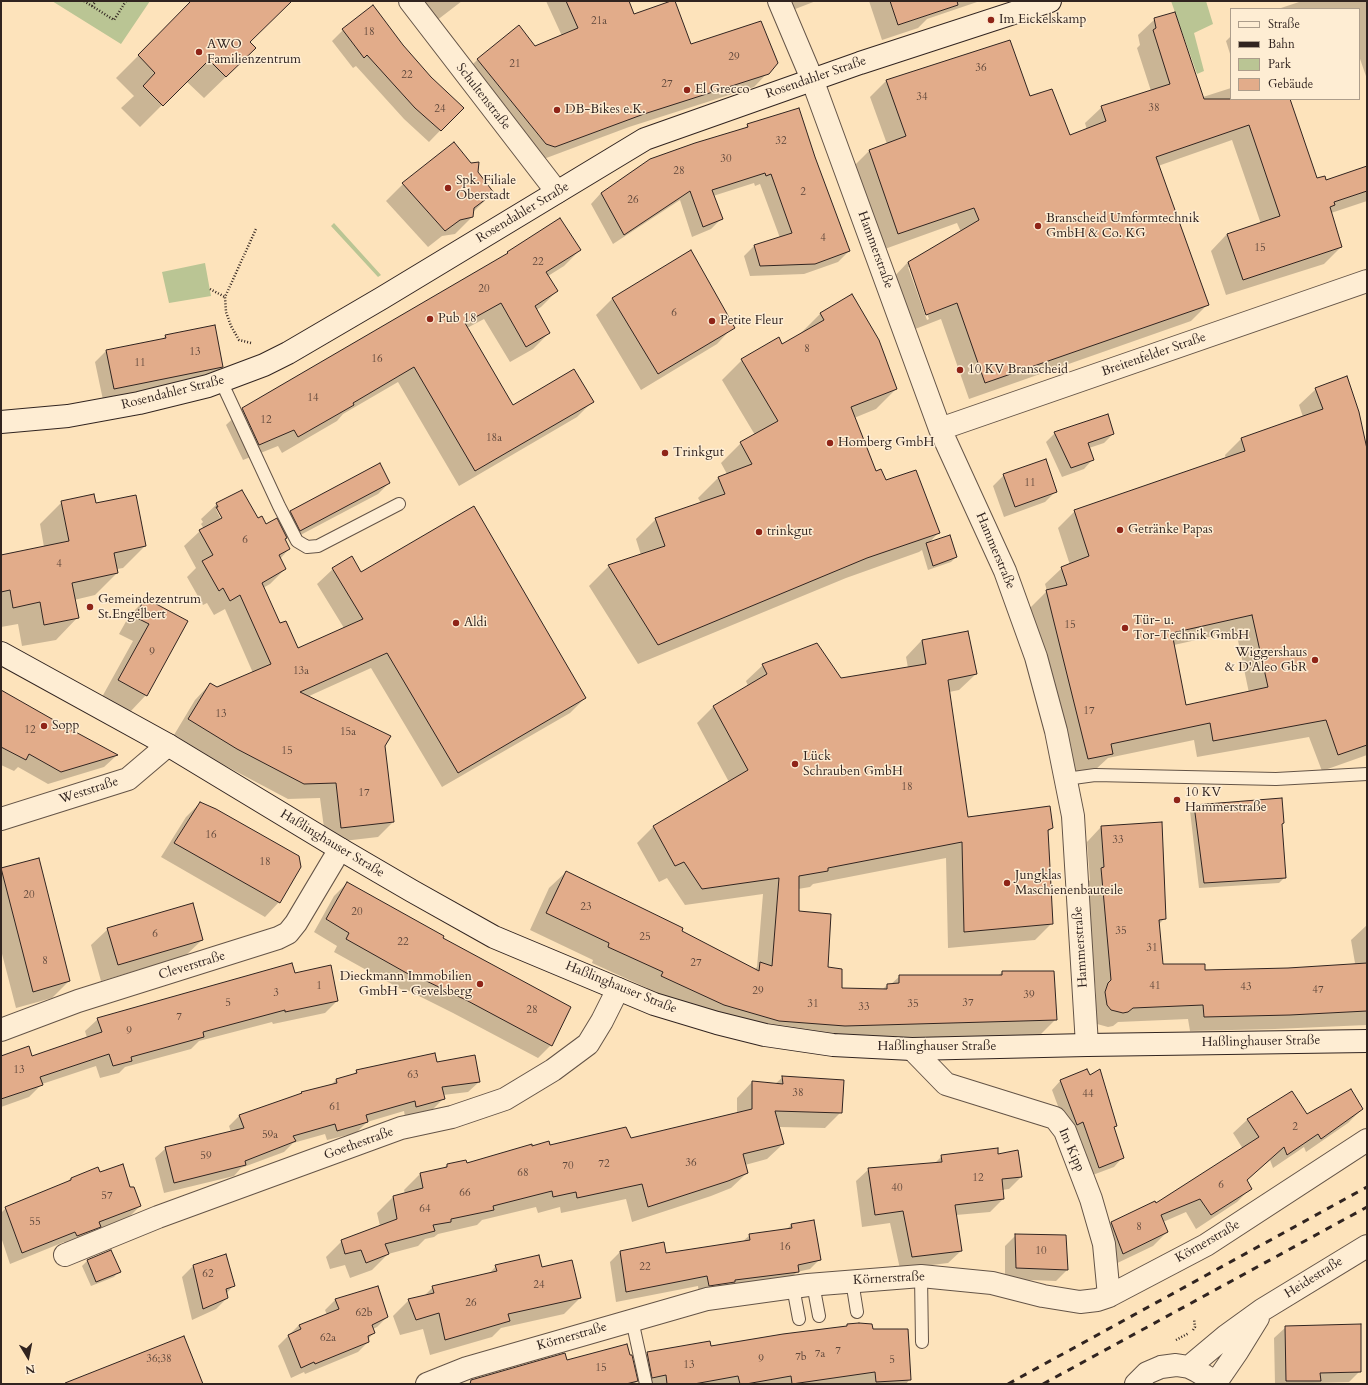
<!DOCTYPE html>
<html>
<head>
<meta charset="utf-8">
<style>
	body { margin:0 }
	#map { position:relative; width:1368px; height:1385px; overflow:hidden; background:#fde3bb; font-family:Cardo,serif }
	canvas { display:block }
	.frame { position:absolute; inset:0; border:2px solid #312420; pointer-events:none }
	.legend { position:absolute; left:1230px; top:8px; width:130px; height:92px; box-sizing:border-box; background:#feedd3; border:1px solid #ac9d8b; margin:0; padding:5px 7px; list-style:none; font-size:12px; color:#312420 }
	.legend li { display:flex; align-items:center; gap:8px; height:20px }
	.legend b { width:20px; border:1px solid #ac9d8b }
	.north { position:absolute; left:8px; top:1337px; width:40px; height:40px; -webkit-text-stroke:3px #feedd3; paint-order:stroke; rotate:170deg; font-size:11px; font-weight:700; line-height:16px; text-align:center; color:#312420 }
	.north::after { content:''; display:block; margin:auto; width:14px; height:18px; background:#312420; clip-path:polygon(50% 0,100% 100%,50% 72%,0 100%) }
</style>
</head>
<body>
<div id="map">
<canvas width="1368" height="1385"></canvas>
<div class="frame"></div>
<ul class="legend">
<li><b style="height:5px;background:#feedd3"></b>Straße</li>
<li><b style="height:5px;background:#312420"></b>Bahn</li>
<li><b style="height:11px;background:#bac594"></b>Park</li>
<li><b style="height:11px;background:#e2ac8a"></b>Gebäude</li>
</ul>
<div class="north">N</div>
</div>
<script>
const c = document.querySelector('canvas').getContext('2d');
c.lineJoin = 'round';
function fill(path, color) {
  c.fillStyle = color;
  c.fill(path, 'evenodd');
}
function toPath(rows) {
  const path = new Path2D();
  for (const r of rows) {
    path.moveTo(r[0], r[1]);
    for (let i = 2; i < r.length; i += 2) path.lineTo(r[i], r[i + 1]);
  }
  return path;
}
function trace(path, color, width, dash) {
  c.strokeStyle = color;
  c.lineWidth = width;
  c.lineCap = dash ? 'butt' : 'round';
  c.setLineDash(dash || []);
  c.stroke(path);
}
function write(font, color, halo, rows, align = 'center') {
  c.font = font + ' Cardo,serif';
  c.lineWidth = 3;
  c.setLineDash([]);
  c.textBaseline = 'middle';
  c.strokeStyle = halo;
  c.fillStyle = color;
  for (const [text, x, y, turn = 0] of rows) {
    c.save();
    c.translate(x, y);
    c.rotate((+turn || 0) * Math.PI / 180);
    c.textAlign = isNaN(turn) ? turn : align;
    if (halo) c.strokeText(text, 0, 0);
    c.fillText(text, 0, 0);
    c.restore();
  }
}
fill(toPath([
	[52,1,150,1,121,44],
	[1171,1,1206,1,1213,24,1194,33,1204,71,1197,74],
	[334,223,381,275,378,277,331,226],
	[205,263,211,296,169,303,162,272]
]), '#bac594');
fill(toPath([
	[193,1,290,1,249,42,233,70,204,98,186,81,140,127,121,108,134,96,116,78],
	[420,1,462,1,436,21],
	[546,1,628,1,634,15,691,45,777,63,754,87,629,127,541,160,464,73,478,59,534,47,562,36],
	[786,1,816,1,790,11],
	[869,1,980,1,927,19,918,28,882,40],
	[1302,1,1367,1,1367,79,1359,56,1359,9,1278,9],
	[373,6,402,46,430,77,462,108,429,142,404,119,356,66,353,68,332,41,343,30],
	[1155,19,1203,97,1231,88,1231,99,1289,99,1317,180,1325,181,1367,167,1367,201,1331,213,1341,247,1324,264,1226,295,1211,251,1227,234,1261,224,1232,140,1158,166,1208,304,1191,321,969,399,941,319,910,331,892,279,908,262,961,232,957,223,882,250,853,167,869,151,887,144,870,97,886,81,1010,42,1029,98,1069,137,1087,130,1085,123,1102,107,1151,91,1137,48,1140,45,1138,35],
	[908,267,910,267,929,319,927,320],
	[1231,36,1231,57,1226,41],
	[748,125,814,158,849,251,838,262,804,274,750,276,744,256,754,246,780,238,760,184,755,186,754,183,713,196,722,218,711,229,692,237,680,200,613,244,591,204,601,193,744,129],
	[454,143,493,193,473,212,472,217,455,234,442,236,428,247,386,201,403,184],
	[580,250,564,266,548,276,557,291,541,307,536,310,549,333,533,349,510,362,484,319,467,328,513,406,593,401,577,417,459,486,398,382,343,414,337,421,282,453,278,446,243,460,226,425,243,409,505,256,508,253],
	[852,296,896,389,876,409,854,418,875,472,939,532,928,544,956,557,951,562,928,570,922,550,919,552,846,578,638,664,589,586,609,566,641,555,636,539,656,519,701,503,698,498,718,478,727,474,721,463,741,443,755,435,722,380,742,360,782,345,800,334,820,314],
	[612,299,733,327,717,344,641,390,596,315],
	[166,335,222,367,211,378,103,400,95,362,106,351,162,340],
	[1316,389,1367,454,1367,755,1322,771,1309,737,1197,757,1194,740,1108,758,1095,770,1071,775,1030,608,1047,591,1045,584,1062,568,1070,565,1058,528,1075,511,1226,459,1225,455,1241,439,1303,417,1299,405],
	[1236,631,1249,693,1185,706,1174,645],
	[1055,433,1113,434,1104,443,1089,448,1093,459,1084,469,1062,477,1046,442],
	[1004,475,1056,491,1045,502,1004,517,993,486],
	[389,483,378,494,289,541,287,537,284,540,289,549,280,559,285,569,270,584,263,588,280,625,298,649,344,628,317,584,333,569,361,574,585,698,570,713,442,787,371,668,307,697,384,746,393,822,378,837,326,843,320,798,288,799,222,764,174,735,195,700,210,684,217,688,253,673,225,609,214,615,207,603,203,605,187,577,196,568,184,546,200,531,204,529,201,524,203,522,201,519,217,504,257,519,266,525,279,524,291,512],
	[216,509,218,509,225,522,223,523],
	[62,502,95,504,145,546,123,568,117,569,117,573,95,595,74,600,78,617,56,640,22,646,18,624,1,627,1,556,44,547,40,524],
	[146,599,187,622,146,695,130,712,102,697,133,641,119,634,129,616],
	[922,640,976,674,959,690,949,692,967,818,1052,828,1047,833,1052,923,1035,940,948,948,946,858,813,884,810,887,798,889,798,912,827,968,841,989,882,990,887,985,890,985,900,976,998,976,1002,972,1056,1019,1039,1036,828,1042,645,992,647,988,592,963,593,960,530,930,549,888,566,872,754,970,757,967,763,894,685,905,667,878,659,882,637,843,653,827,729,782,697,723,713,707,748,686,746,681,763,665,840,679,908,668,906,657],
	[1,691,116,756,104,767,48,784,18,767,14,771,1,765],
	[200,803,279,902,265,917,161,857,186,817],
	[1195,806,1283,823,1281,825,1285,877,1279,883,1199,888,1190,811],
	[1101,827,1165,918,1159,924,1162,965,1204,971,1288,969,1351,965,1355,963,1351,940,1367,925,1367,1025,1275,1029,1190,1031,1188,1019,1118,1022,1113,1026,1108,1027,1097,1024,1092,1016,1093,999,1096,995,1087,883,1090,880,1087,842],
	[39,860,69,981,52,998,16,1008,1,950,1,869],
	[347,883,442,939,551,1045,538,1058,453,1013,407,990,406,992,334,952,337,946,314,932,334,896],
	[108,929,202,940,185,956,101,981,91,945],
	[294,974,337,1001,325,1013,273,1024,272,1022,199,1041,191,1049,125,1067,119,1073,100,1078,96,1066,42,1084,29,1097,1,1107,1,1057,32,1057,87,1038,85,1031,98,1019],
	[436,1063,479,1082,468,1092,443,1095,443,1099,433,1109,405,1117,404,1111,367,1122,356,1133,327,1140,325,1134,293,1143,284,1152,241,1168,234,1176,164,1193,155,1158,166,1148,231,1132,229,1126,239,1116,299,1095,302,1092,331,1085,336,1080,352,1075,357,1071],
	[783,1077,841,1112,825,1128,779,1127,783,1144,767,1159,745,1165,747,1173,731,1188,711,1196,632,1222,626,1199,561,1213,560,1207,538,1213,536,1207,482,1220,477,1225,438,1234,434,1237,425,1239,418,1246,388,1254,372,1270,350,1278,345,1265,330,1269,326,1257,342,1241,380,1226,377,1213,393,1197,405,1194,404,1190,420,1174,443,1169,447,1165,466,1164,532,1147,630,1139,737,1114,737,1098,752,1082,775,1084],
	[1061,1080,1116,1126,1113,1128,1123,1157,1114,1167,1090,1176,1068,1133,1052,1090],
	[1291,1093,1307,1116,1362,1109,1348,1123,1306,1152,1304,1147,1273,1168,1270,1160,1246,1181,1251,1188,1237,1202,1196,1229,1186,1212,1163,1222,1167,1232,1153,1246,1109,1267,1097,1237,1111,1223,1154,1202,1155,1205,1243,1149,1233,1133,1247,1120],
	[997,1155,1021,1177,1009,1189,1002,1190,1003,1199,990,1212,956,1215,961,1251,948,1263,900,1269,890,1223,862,1227,856,1181,869,1169,935,1163,942,1156],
	[71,1178,129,1188,140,1206,129,1217,98,1229,89,1238,66,1247,64,1242,10,1264,1,1237,1,1213,6,1208,67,1182],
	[792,1224,820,1259,810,1269,797,1272,788,1281,699,1296,698,1286,616,1302,610,1262,620,1252,663,1243,665,1254,742,1242,750,1235,786,1230],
	[1016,1235,1067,1270,1056,1281,1005,1279,1005,1246],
	[225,1255,234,1285,226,1294,227,1298,216,1309,192,1320,182,1277,193,1266],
	[88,1260,119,1271,114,1277,91,1286,82,1266],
	[496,1266,541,1268,580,1298,564,1314,501,1328,492,1337,430,1355,423,1329,400,1335,393,1316,409,1300,424,1296,433,1287,488,1275],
	[335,1300,387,1317,377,1327,373,1329,374,1333,368,1339,368,1342,358,1352,305,1374,304,1372,291,1378,278,1346,299,1325,327,1315,325,1310],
	[847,1325,872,1330,910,1379,906,1384,639,1384,638,1380,634,1384,488,1384,567,1362,634,1367,647,1353,710,1347,844,1328],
	[1286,1327,1360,1371,1349,1382,1275,1384,1274,1338]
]), '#0003');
const building = toPath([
	[191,1,292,1,250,42,256,48,226,77,209,60,163,106,143,86,155,73,138,55,191,1],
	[566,1,629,1,634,14,671,1,675,1,691,44,761,21,778,63,769,74,644,114,555,147,546,144,477,59,519,25,535,46,578,28,566,1],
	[890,1,957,1,958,5,898,25,890,1],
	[373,5,403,45,431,77,464,108,441,131,415,108,367,55,364,58,342,29,373,5],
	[1175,12,1204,99,1290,99,1317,178,1325,176,1326,180,1367,166,1367,191,1334,202,1335,205,1330,207,1342,247,1243,280,1227,234,1280,216,1249,125,1156,157,1209,305,985,383,957,303,926,315,908,262,979,220,974,208,898,234,869,150,906,136,886,80,1010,40,1030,96,1052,89,1070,135,1106,121,1101,106,1170,84,1153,30,1156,28,1154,18,1175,12],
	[799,108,815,157,850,251,815,264,760,266,754,245,792,233,771,174,766,176,765,173,712,190,723,219,703,227,690,191,624,235,601,193,650,159,695,143,748,127,747,124,799,108],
	[454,142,471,163,479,162,478,172,494,193,474,208,473,217,460,220,445,231,402,183,454,142],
	[560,218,581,250,546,272,558,291,535,306,550,333,526,347,501,303,465,323,513,405,574,369,594,402,475,471,414,367,353,403,354,405,298,437,294,430,259,445,242,408,508,253,507,252,560,218],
	[691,250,735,328,658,374,612,298,691,250],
	[852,294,879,340,897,389,851,407,876,471,881,469,886,480,916,470,940,533,867,558,658,645,608,565,665,546,655,518,725,494,718,477,752,464,740,442,778,421,741,359,779,337,782,344,824,320,820,313,852,294],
	[215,325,223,367,114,389,106,350,166,338,165,335,215,325],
	[1347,376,1359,412,1367,449,1367,745,1338,755,1326,720,1213,741,1210,723,1111,744,1113,754,1088,759,1046,590,1067,585,1061,567,1089,556,1074,510,1245,451,1241,438,1323,409,1315,388,1347,376],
	[1252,615,1268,687,1186,705,1172,633,1252,615],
	[1108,414,1114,434,1088,443,1094,460,1071,468,1054,432,1108,414],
	[1046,459,1057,492,1015,507,1003,474,1046,459],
	[380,463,390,483,300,531,290,511,380,463],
	[242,490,258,518,262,516,266,524,277,518,287,538,285,539,290,549,279,555,286,569,262,583,280,623,286,621,298,648,363,619,332,568,352,556,361,572,474,506,586,698,458,773,387,653,300,692,391,736,385,746,394,822,341,828,336,783,304,784,237,749,188,719,210,683,217,687,271,664,240,595,230,601,223,588,219,591,202,561,213,555,199,530,222,518,216,507,218,507,216,503,242,490],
	[94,494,96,503,136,495,146,546,114,553,118,573,72,583,79,618,44,625,40,602,13,608,10,590,1,592,1,555,69,541,61,501,94,494],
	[950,535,957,557,933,566,926,543,950,535],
	[145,598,188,621,147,696,118,680,149,624,135,617,145,598],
	[968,631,977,674,948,680,968,817,1050,806,1053,828,1048,830,1053,924,964,932,962,842,828,868,828,871,799,876,799,911,831,914,828,967,842,969,842,988,887,989,887,984,899,983,899,975,1002,975,1002,971,1054,971,1057,1020,845,1026,779,1021,724,1005,661,976,663,972,608,947,609,943,546,913,566,871,683,928,682,931,759,971,760,962,772,966,779,878,702,889,684,862,675,866,653,826,748,770,713,706,767,674,762,664,817,643,841,678,926,664,922,640,968,631],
	[1,690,59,723,118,755,61,772,29,754,26,760,1,747,1,690],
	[1282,798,1284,823,1282,824,1286,878,1204,883,1194,805,1282,798],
	[200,802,216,809,299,856,301,867,280,903,174,843,200,802],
	[1162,822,1166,919,1159,920,1163,964,1205,964,1205,970,1288,968,1367,963,1367,1011,1290,1015,1204,1017,1203,1005,1133,1008,1128,1012,1123,1013,1111,1010,1107,1005,1105,992,1108,983,1111,980,1101,868,1104,867,1101,826,1162,822],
	[39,858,70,981,33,992,1,868,39,858],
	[347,882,444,936,443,938,571,1007,552,1046,466,1000,420,978,419,980,346,939,349,933,326,919,347,882],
	[193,903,203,940,118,965,107,928,193,903],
	[292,963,295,973,331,965,338,1001,285,1012,285,1010,203,1032,204,1037,131,1057,132,1061,113,1066,109,1054,40,1077,43,1085,1,1099,1,1056,29,1046,32,1056,102,1032,97,1018,292,963],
	[435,1053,437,1062,475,1055,480,1082,442,1087,445,1099,416,1107,415,1101,366,1115,368,1122,337,1131,335,1124,293,1136,296,1141,245,1161,246,1165,174,1183,165,1147,244,1128,239,1115,302,1093,301,1092,337,1083,336,1079,357,1073,356,1070,435,1053],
	[1087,1069,1090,1075,1100,1069,1117,1126,1114,1127,1124,1158,1099,1168,1083,1122,1077,1125,1060,1080,1087,1069],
	[782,1076,844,1080,842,1113,775,1111,784,1144,743,1154,748,1173,728,1181,648,1207,642,1184,577,1198,576,1192,553,1197,552,1191,493,1206,494,1210,451,1219,451,1222,433,1225,435,1231,385,1244,389,1254,366,1263,361,1250,345,1254,341,1240,397,1219,393,1196,423,1188,420,1173,447,1167,447,1164,466,1160,467,1163,532,1144,532,1146,549,1141,550,1145,626,1127,631,1138,752,1109,752,1081,783,1084,782,1076],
	[1351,1089,1363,1109,1321,1139,1318,1134,1287,1155,1284,1147,1247,1180,1252,1189,1211,1215,1200,1199,1161,1215,1168,1232,1123,1254,1111,1222,1155,1201,1156,1203,1259,1137,1247,1119,1292,1091,1307,1114,1351,1089],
	[998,1148,998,1154,1018,1150,1022,1177,1002,1179,1004,1199,955,1205,962,1251,912,1257,903,1211,875,1215,868,1168,942,1162,941,1155,998,1148],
	[123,1164,130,1187,134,1187,141,1206,99,1222,101,1227,77,1236,75,1232,22,1253,5,1207,71,1180,71,1178,98,1167,100,1172,123,1164],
	[814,1220,821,1260,798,1265,799,1272,735,1280,735,1282,709,1286,707,1276,626,1292,620,1251,664,1242,666,1253,750,1240,749,1234,792,1228,791,1224,814,1220],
	[1015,1234,1066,1235,1068,1270,1016,1268,1015,1234],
	[111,1250,121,1272,96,1282,87,1260,111,1250],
	[226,1254,235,1286,226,1289,228,1298,203,1309,193,1265,226,1254],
	[539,1255,542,1267,572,1260,581,1298,508,1314,510,1321,445,1340,439,1313,416,1320,408,1299,434,1293,432,1286,497,1271,495,1265,539,1255],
	[378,1286,388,1317,372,1325,375,1333,368,1336,369,1342,315,1364,314,1362,301,1368,288,1335,301,1329,299,1325,339,1309,335,1299,378,1286],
	[859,1323,872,1324,873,1329,908,1329,911,1380,876,1382,875,1372,792,1384,791,1376,746,1384,740,1384,738,1376,694,1384,667,1384,666,1375,652,1378,647,1352,710,1341,711,1346,783,1334,847,1326,847,1324,859,1323],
	[1361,1324,1361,1372,1320,1373,1321,1381,1286,1381,1285,1326,1361,1324],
	[184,1336,203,1384,65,1384,65,1383,184,1336],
	[627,1344,630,1355,632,1355,638,1381,626,1384,470,1384,471,1380,565,1353,567,1360,627,1344]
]);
fill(building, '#e2ac8a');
trace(building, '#312420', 1);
const lane = toPath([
	[221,381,279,506,297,541,307,547,318,546,399,504],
	[1066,779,1095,775,1276,779,1367,774],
	[921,1276,922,1342],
	[852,1281,857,1312],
	[813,1284,819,1316],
	[793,1287,799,1319],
	[632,1320,646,1384]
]);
const street = toPath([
	[410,1,557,192],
	[779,1,812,79,940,429,1005,571,1036,657,1056,731,1073,816,1087,1045],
	[940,429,1367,281],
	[1,819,128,779,168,745],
	[1,1030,78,1001,278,938,288,933,296,923,340,849],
	[912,1049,946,1084,1055,1118,1065,1131,1091,1199,1104,1244,1109,1296],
	[65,1255,158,1217,401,1128,452,1117,505,1099,553,1070,588,1044,602,1021,618,989],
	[1189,1367,1226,1336,1262,1310,1367,1246],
	[427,1384,467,1368,707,1299,808,1285,921,1276,992,1283,1043,1296,1080,1302,1097,1300,1109,1296,1206,1245,1367,1140],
	[1136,1384,1147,1373,1161,1367,1176,1365,1189,1367,1197,1371,1207,1377,1213,1384],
	[1215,1384,1237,1352,1258,1318]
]);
const secondary = toPath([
	[1,422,68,416,139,403,208,386,264,365,288,353,382,298,645,139,860,63,1050,1],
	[1,653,168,745,340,849,412,891,494,937,654,1004,717,1023,765,1035,833,1045,912,1049,1087,1045,1367,1041]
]);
trace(lane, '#645447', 14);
trace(street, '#645447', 24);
trace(secondary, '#312420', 24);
trace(toPath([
	[84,1,114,20,126,1],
	[92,6,96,1],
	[210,289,225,297],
	[251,343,239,340,231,326,226,312,225,297,256,229],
	[1193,1330,1195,1327,1194,1319],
	[1176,1340,1189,1333]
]), '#312420', 2.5, [1, 2]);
trace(lane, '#feedd3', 12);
trace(street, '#feedd3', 22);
trace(secondary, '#feedd3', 22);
trace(toPath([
	[1008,1384,1367,1187],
	[1043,1384,1367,1207]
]), '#312420', 3, [7, 7]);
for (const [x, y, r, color] of [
	[991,20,4,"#8f2418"],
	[199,52,4,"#8f2418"],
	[687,90,4,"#8f2418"],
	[557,110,4,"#8f2418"],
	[448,188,4,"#8f2418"],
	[1038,226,4,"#8f2418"],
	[430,319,4,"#8f2418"],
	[712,321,4,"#8f2418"],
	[960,370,4,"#8f2418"],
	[830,443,4,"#8f2418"],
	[665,453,4,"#8f2418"],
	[1120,530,4,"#8f2418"],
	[759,532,4,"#8f2418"],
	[90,607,4,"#8f2418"],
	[456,623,4,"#8f2418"],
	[1125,628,4,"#8f2418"],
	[1315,660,4,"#8f2418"],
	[44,726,4,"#8f2418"],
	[795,764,4,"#8f2418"],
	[1177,800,4,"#8f2418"],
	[1007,883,4,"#8f2418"],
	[480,984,4,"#8f2418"]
]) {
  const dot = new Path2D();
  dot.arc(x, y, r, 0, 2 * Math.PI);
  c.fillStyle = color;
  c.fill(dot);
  trace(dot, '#feedd3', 1.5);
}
write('11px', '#5d463a', null, [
	["21a",599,21],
	["18",369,32],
	["29",734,57],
	["21",515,64],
	["36",981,68],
	["22",407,75],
	["27",667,84],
	["34",922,97],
	["38",1154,108],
	["24",440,109],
	["32",781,141],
	["30",726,159],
	["28",679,171],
	["2",803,192],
	["26",633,200],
	["4",823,238],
	["15",1260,248],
	["22",538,262],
	["20",484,289],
	["6",674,313],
	["8",807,349],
	["13",195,352],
	["16",377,359],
	["11",140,363],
	["14",313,398],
	["12",266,420],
	["18a",494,438],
	["11",1030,483],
	["6",245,540],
	["4",59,564],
	["15",1070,625],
	["9",152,652],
	["13a",301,671],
	["17",1089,711],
	["13",221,714],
	["12",30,730],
	["15a",348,732],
	["15",287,751],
	["18",907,787],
	["17",364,793],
	["16",211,835],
	["33",1118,840],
	["18",265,862],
	["20",29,895],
	["23",586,907],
	["20",357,912],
	["35",1121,931],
	["6",155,934],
	["25",645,937],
	["22",403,942],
	["31",1152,948],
	["8",45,961],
	["27",696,963],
	["1",319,986],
	["41",1155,986],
	["43",1246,987],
	["47",1318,990],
	["29",758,991],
	["3",276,993],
	["39",1029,995],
	["5",228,1003],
	["37",968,1003],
	["31",813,1004],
	["35",913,1004],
	["33",864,1007],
	["28",532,1010],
	["7",179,1017],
	["9",129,1031],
	["13",19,1070],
	["63",413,1075],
	["38",798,1093],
	["44",1088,1094],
	["61",335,1107],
	["2",1295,1127],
	["59a",270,1135],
	["59",206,1156],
	["36",691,1163],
	["72",604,1164],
	["70",568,1166],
	["68",523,1173],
	["12",978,1178],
	["6",1221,1185],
	["40",897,1188],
	["66",465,1193],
	["57",107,1196],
	["64",425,1209],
	["55",35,1222],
	["8",1139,1227],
	["16",785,1247],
	["10",1041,1251],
	["22",645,1267],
	["62",208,1274],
	["24",539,1285],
	["26",471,1303],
	["62b",364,1313],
	["62a",328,1338],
	["7",838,1351],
	["7a",820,1354],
	["7b",801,1357],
	["36;38",159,1359],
	["9",761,1359],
	["5",892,1360],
	["13",689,1365],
	["15",601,1368]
]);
write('13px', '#312420', '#feedd3', [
	["Im Eickelskamp",999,20],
	["AWO",207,45],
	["Familienzentrum",207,60],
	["El Grecco",695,90],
	["DB-Bikes e.K.",565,110],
	["Spk. Filiale",456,181],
	["Oberstadt",456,196],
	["Branscheid Umformtechnik",1046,219],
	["GmbH & Co. KG",1046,234],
	["Pub 18",438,319],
	["Petite Fleur",720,321],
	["10 KV Branscheid",968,370],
	["Homberg GmbH",838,443],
	["Trinkgut",673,453],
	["Getränke Papas",1128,530],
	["trinkgut",767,532],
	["Gemeindezentrum",98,600],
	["St.Engelbert",98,615],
	["Tür- u.",1133,621],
	["Tor-Technik GmbH",1133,636],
	["Aldi",464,623],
	["Wiggershaus",1307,653,"right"],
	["& D'Aleo GbR",1307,668,"right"],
	["Sopp",52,726],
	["Lück",803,757],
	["Schrauben GmbH",803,772],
	["10 KV",1185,793],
	["Hammerstraße",1185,808],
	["Jungklas",1015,876],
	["Maschienenbauteile",1015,891],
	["Dieckmann Immobilien",472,977,"right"],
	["GmbH - Gevelsberg",472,992,"right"]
], 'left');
write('13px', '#312420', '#feedd3', [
	["Rosendahler Straße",816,78,-19],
	["Schultenstraße",483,97,52],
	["Rosendahler Straße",523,213,-31],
	["Hammerstraße",875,250,70],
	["Breitenfelder Straße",1154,355,-19],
	["Rosendahler Straße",173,393,-14],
	["Hammerstraße",995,551,67],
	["Weststraße",89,791,-18],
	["Haßlinghauser Straße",332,844,31],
	["Hammerstraße",1081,947,-94],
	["Cleverstraße",192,966,-17],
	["Haßlinghauser Straße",621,988,22],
	["Haßlinghauser Straße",1261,1042,-1],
	["Haßlinghauser Straße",937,1047],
	["Goethestraße",359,1144,-20],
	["Im Kipp",1071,1150,66],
	["Körnerstraße",1208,1242,-30],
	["Heidestraße",1314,1278,-32],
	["Körnerstraße",889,1279,-3],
	["Körnerstraße",572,1337,-16]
]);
</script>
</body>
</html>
